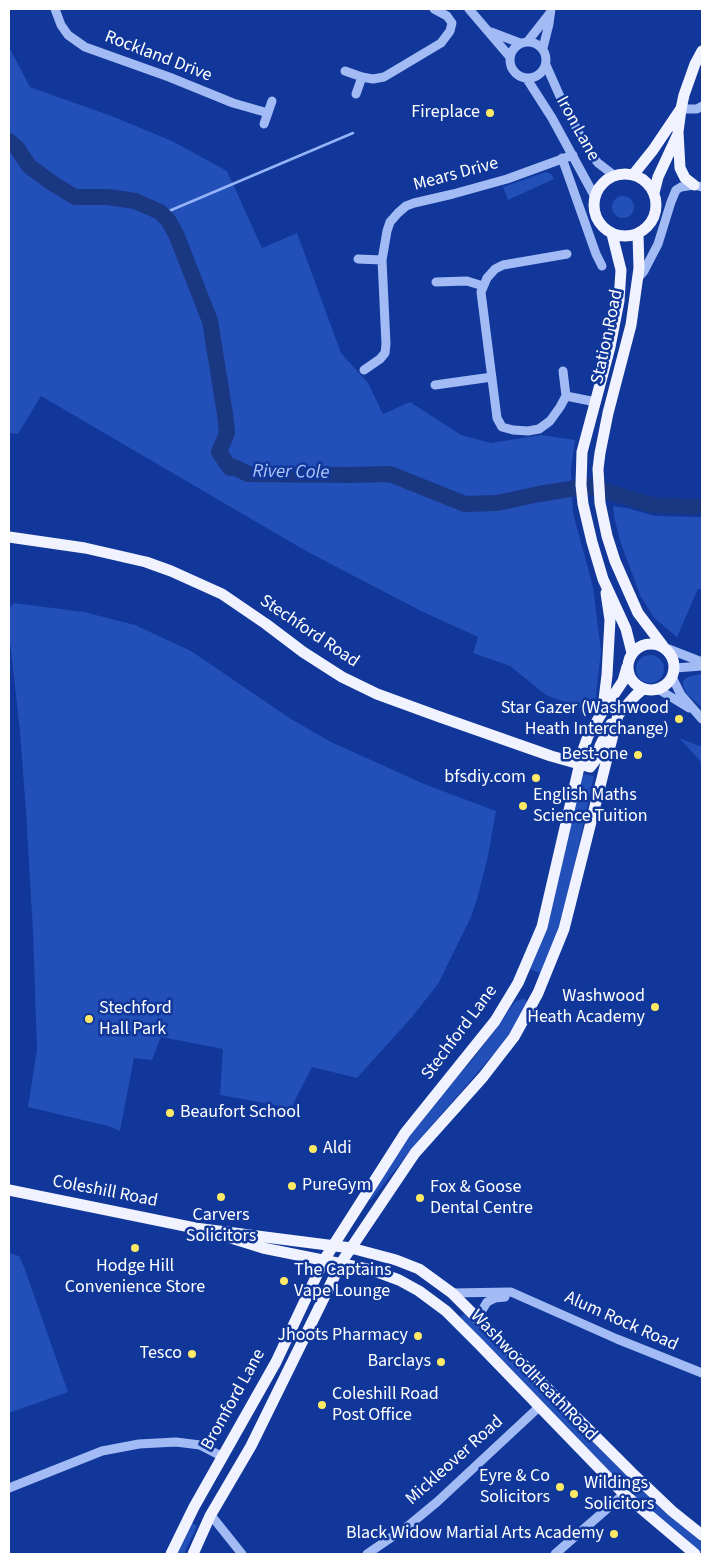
<!DOCTYPE html>
<html>
<head>
<meta charset="utf-8">
<style>
	body { margin:0 }
	#map { position:relative; width:711px; height:1563px; overflow:hidden; background:#103799; font-family:"Source Sans 3",sans-serif }
	canvas { display:block }
	.frame { position:absolute; inset:0; border:10px solid #fff; pointer-events:none }
</style>
</head>
<body>
<div id="map">
<canvas width="711" height="1563"></canvas>
<div class="frame"></div>
</div>
<script>
const c = document.querySelector('canvas').getContext('2d');
c.lineJoin = 'round';
function fill(path, color) {
  c.fillStyle = color;
  c.fill(path, 'evenodd');
}
function toPath(rows) {
  const path = new Path2D();
  for (const r of rows) {
    if (r.length === 3) {
      path.moveTo(r[0] + r[2], r[1]);
      path.arc(r[0], r[1], r[2], 0, 2 * Math.PI);
      continue;
    }
    path.moveTo(r[0], r[1]);
    for (let i = 2; i < r.length; i += 2) path.lineTo(r[i], r[i + 1]);
  }
  return path;
}
function trace(path, color, width, dash) {
  c.strokeStyle = color;
  c.lineWidth = width;
  c.lineCap = dash ? 'butt' : 'round';
  c.setLineDash(dash || []);
  c.stroke(path);
}
function write(font, color, halo, rows, align = 'center') {
  c.font = font + ' "Source Sans 3",sans-serif';
  c.lineWidth = 5;
  c.setLineDash([]);
  c.textBaseline = 'middle';
  c.strokeStyle = halo;
  c.fillStyle = color;
  for (const [text, x, y, turn = 0] of rows) {
    c.save();
    c.translate(x, y);
    c.rotate((+turn || 0) * Math.PI / 180);
    c.textAlign = isNaN(turn) ? turn : align;
    if (halo) c.strokeText(text, 0, 0);
    c.fillText(text, 0, 0);
    c.restore();
  }
}
fill(toPath([
	[9,47,30,87,114,117,172,141,227,171,262,248,297,233,341,353,368,383,383,414,410,402,461,435,491,443,541,435,575,440,571,469,573,513,593,587,601,651,594,713,546,695,510,666,473,653,478,637,421,611,306,551,41,396,18,434,9,433],
	[546,172,551,174,554,179,508,200,503,187],
	[623,207,11],
	[613,506,627,508,655,516,702,517,702,589,698,589,677,637,654,618,640,595,620,541,614,516],
	[14,603,84,612,135,625,191,651,291,719,331,742,424,784,496,811,488,856,477,899,471,917,438,984,412,1017,357,1078,312,1067,291,1108,220,1095,223,1049,161,1037,152,1060,134,1058,120,1131,108,1126,28,1107,37,1049,33,931,26,812,20,732,9,632,9,609],
	[650,669,14],
	[702,674,702,708,686,693,683,686,683,681,686,678,691,676],
	[679,738,702,747,702,763],
	[583,774,594,776,561,926,542,974,530,969],
	[524,998,527,1002,520,1019,503,1043,415,1145,371,1200,367,1198,404,1143,433,1105,473,1059,515,1002],
	[9,1253,19,1256,24,1267,68,1392,9,1413],
	[465,1313,642,1491,702,1542,702,1554,627,1492,460,1317],
	[191,1522,197,1526,184,1554,175,1554]
]), '#234fb8');
trace(toPath([
	[162,214,353,133]
]), '#94b3f8', 2.5);
trace(toPath([
	[9,141,17,148,29,166,52,183,75,197,108,197,135,201,160,212,168,220,176,234,210,321,225,414,227,433,219,452,230,468,234,467,248,474,348,475,390,474,465,504,497,503,539,494,589,486,652,505,702,507]
]), '#1a3782', 16);
trace(toPath([
	[55,9,61,25,68,35,85,47,169,77,233,103,268,113],
	[469,9,510,57],
	[491,32,520,43],
	[528,41,550,13],
	[528,60,18],
	[543,48,549,24,551,9],
	[546,65,562,101,589,152,598,163,615,176],
	[345,71,362,77,373,79,384,77,441,43,450,31,452,23,447,16,434,9],
	[527,79,552,118,595,197],
	[356,94,362,77],
	[681,109,697,109,702,106],
	[264,124,272,101],
	[562,158,596,254,602,266],
	[567,254,503,265,495,269,487,278,481,292,497,418,502,427,513,430,528,431,539,429,550,421,560,407,566,396,596,402],
	[358,259,382,260],
	[638,278,644,271,658,244,671,202,676,190,681,187,694,185,702,187],
	[436,282,467,281,483,286],
	[364,370,380,359,385,353,386,344,382,260,387,231,390,222,398,213,406,206,414,203,453,194,507,179,573,155],
	[563,371,566,396],
	[435,385,492,377],
	[666,648,702,662],
	[675,668,702,666],
	[672,677,681,695,702,719],
	[658,689,689,708],
	[452,1293,511,1292,617,1339,702,1373],
	[478,1317,487,1302,495,1298,505,1297],
	[9,1488,102,1451,139,1444,176,1442,200,1445,223,1457],
	[210,1516,214,1519,242,1554],
	[367,1554,408,1526,437,1502,539,1407],
	[555,1554,624,1494]
]), '#a2bbf4', 9);
trace(toPath([
	[625,205,31],
	[633,175,653,150,680,110],
	[694,185,685,178,680,168,678,132,681,109,684,95,695,64,702,51],
	[654,193,658,177,677,136],
	[612,234,621,270,619,301,610,347,582,452,581,485,583,504,592,542,603,579,626,629,632,653],
	[638,234,639,268,631,325,608,413,600,453,598,469,600,503,607,536,615,561,626,586,638,613,663,646],
	[9,537,85,548,146,562,171,571,222,594,266,624,303,652,342,677,377,694,440,717,551,756,590,767,597,758,600,746,611,724],
	[651,667,23],
	[603,708,607,675,610,620,606,593],
	[9,1190,195,1228,351,1248,396,1260,419,1269,452,1293,631,1472,672,1511,702,1535],
	[231,1238,263,1248,372,1270,399,1280,419,1291,446,1311,479,1344,624,1494,695,1554],
	[171,1554,194,1507,276,1362,324,1260,405,1133,495,1021,518,983,542,927,583,750,588,736,603,711,623,681,627,667],
	[193,1554,210,1516,251,1446,341,1263,351,1248,415,1153,483,1077,514,1037,538,993,564,929,618,715,636,695,643,689]
]), '#f0f3ff', 11);
for (const [x, y, r, color] of [
	[490,113,5,"#ffea66"],
	[679,719,5,"#ffea66"],
	[638,755,5,"#ffea66"],
	[536,778,5,"#ffea66"],
	[523,806,5,"#ffea66"],
	[655,1007,5,"#ffea66"],
	[89,1019,5,"#ffea66"],
	[170,1113,5,"#ffea66"],
	[313,1149,5,"#ffea66"],
	[292,1186,5,"#ffea66"],
	[221,1197,5,"#ffea66"],
	[420,1198,5,"#ffea66"],
	[135,1248,5,"#ffea66"],
	[284,1281,5,"#ffea66"],
	[418,1336,5,"#ffea66"],
	[192,1354,5,"#ffea66"],
	[441,1362,5,"#ffea66"],
	[322,1405,5,"#ffea66"],
	[560,1487,5,"#ffea66"],
	[574,1494,5,"#ffea66"],
	[614,1534,5,"#ffea66"]
]) {
  const dot = new Path2D();
  dot.arc(x, y, r, 0, 2 * Math.PI);
  c.fillStyle = color;
  c.fill(dot);
  trace(dot, '#103799', 2);
}
write('18px', '#fff', '#103799', [
	["Rockland Drive",158,57,21],
	["Iron Lane",577,129,61],
	["Mears Drive",456,175,-15],
	["Station Road",608,337,-78],
	["Stechford Road",309,632,34],
	["Stechford Lane",460,1033,-53],
	["Coleshill Road",105,1192,11],
	["Alum Rock Road",621,1322,24],
	["Washwood Heath Road",533,1376,46],
	["Bromford Lane",234,1400,-61],
	["Mickleover Road",455,1461,-42]
]);
write('18px', '#fff', '#103799', [
	["Fireplace",480,113],
	["Star Gazer (Washwood",669,709],
	["Heath Interchange)",669,730],
	["Best-one",628,755],
	["bfsdiy.com",526,778],
	["English Maths",533,796,"left"],
	["Science Tuition",533,817,"left"],
	["Washwood",645,997],
	["Heath Academy",645,1018],
	["Stechford",99,1009,"left"],
	["Hall Park",99,1030,"left"],
	["Beaufort School",180,1113,"left"],
	["Aldi",323,1149,"left"],
	["PureGym",302,1186,"left"],
	["Fox & Goose",430,1188,"left"],
	["Dental Centre",430,1209,"left"],
	["Carvers",221,1216,"center"],
	["Solicitors",221,1237,"center"],
	["Hodge Hill",135,1267,"center"],
	["Convenience Store",135,1288,"center"],
	["The Captains",294,1271,"left"],
	["Vape Lounge",294,1292,"left"],
	["Jhoots Pharmacy",408,1336],
	["Tesco",182,1354],
	["Barclays",431,1362],
	["Coleshill Road",332,1395,"left"],
	["Post Office",332,1416,"left"],
	["Eyre & Co",550,1477],
	["Solicitors",550,1498],
	["Wildings",584,1484,"left"],
	["Solicitors",584,1505,"left"],
	["Black Widow Martial Arts Academy",604,1534]
], 'right');
write('italic 19px', '#afc6fb', '#103799', [
	["River Cole",291,473,1]
]);
</script>
</body>
</html>
